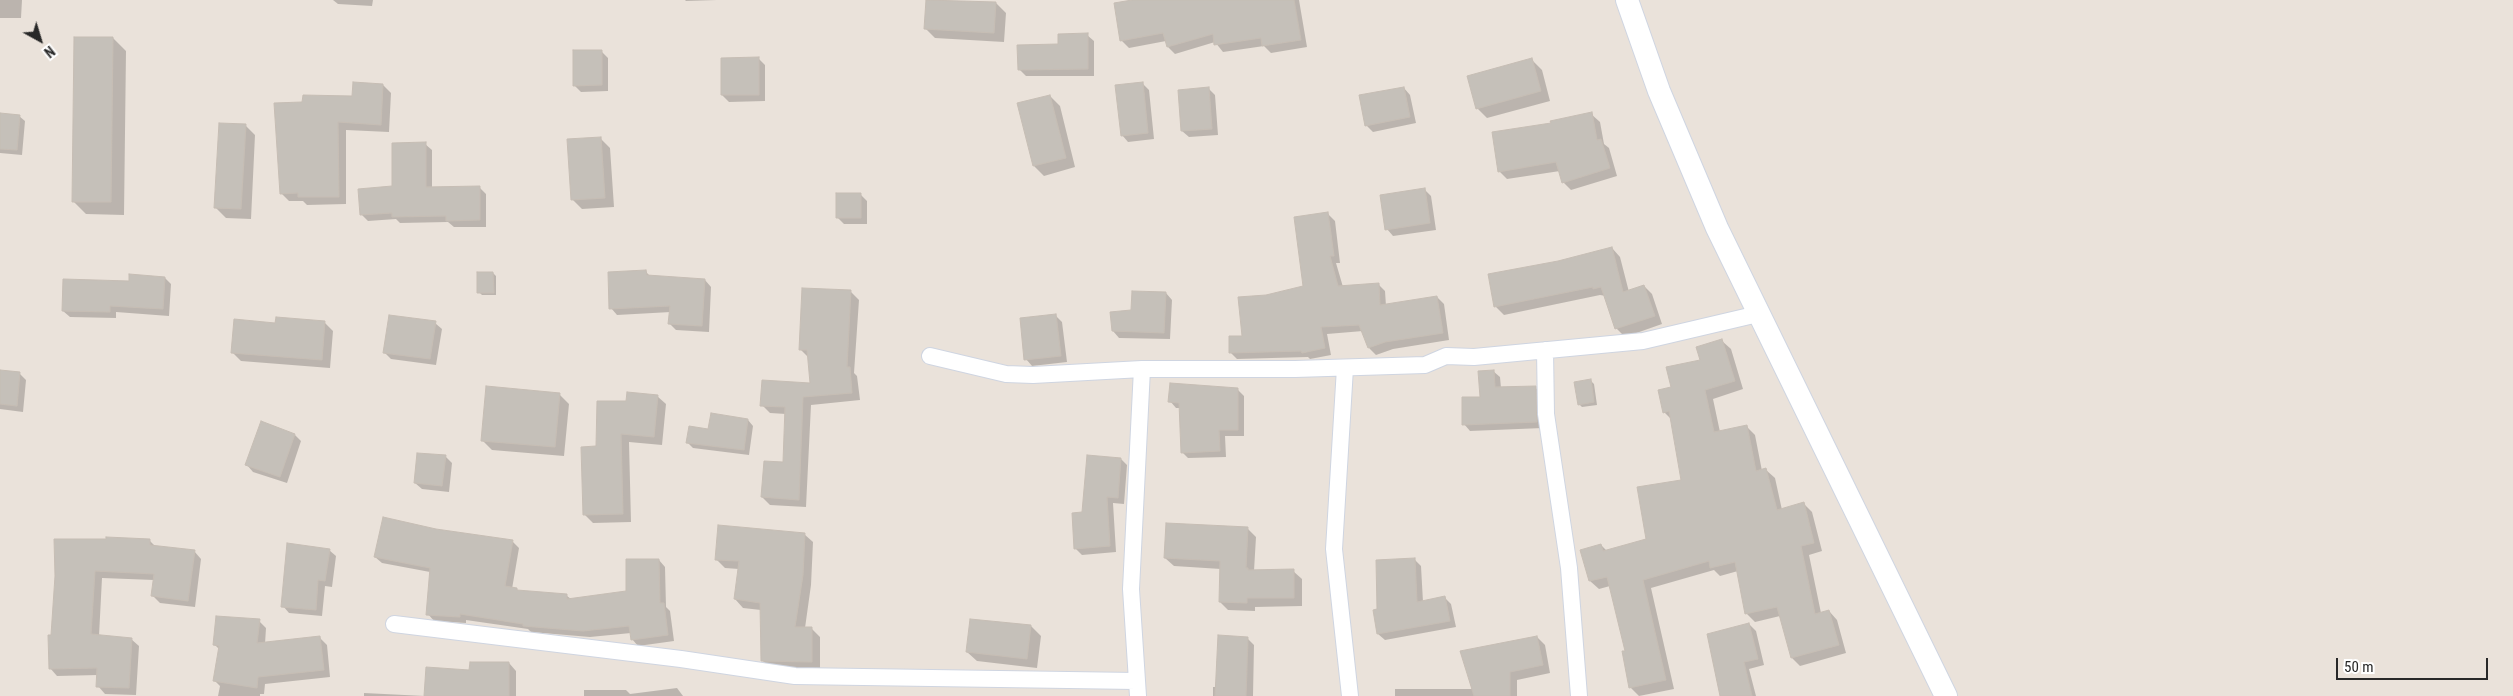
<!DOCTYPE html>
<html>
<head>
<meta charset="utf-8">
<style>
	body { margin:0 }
	#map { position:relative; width:2513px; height:696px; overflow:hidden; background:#eae2da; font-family:"Roboto Condensed",sans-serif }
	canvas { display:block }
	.north { position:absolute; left:15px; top:15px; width:50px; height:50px; -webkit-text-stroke:4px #fff; paint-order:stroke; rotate:141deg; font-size:14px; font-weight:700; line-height:20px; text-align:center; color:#282828 }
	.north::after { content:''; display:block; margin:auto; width:18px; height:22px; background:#282828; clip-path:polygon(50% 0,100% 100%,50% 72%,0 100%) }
	.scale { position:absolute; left:2336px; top:658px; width:152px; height:22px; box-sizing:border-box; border:2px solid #282828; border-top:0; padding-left:6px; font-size:15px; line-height:18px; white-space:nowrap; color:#282828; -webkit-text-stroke:4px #fff; paint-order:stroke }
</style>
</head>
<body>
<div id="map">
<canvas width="2513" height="696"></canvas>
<div class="north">N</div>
<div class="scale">50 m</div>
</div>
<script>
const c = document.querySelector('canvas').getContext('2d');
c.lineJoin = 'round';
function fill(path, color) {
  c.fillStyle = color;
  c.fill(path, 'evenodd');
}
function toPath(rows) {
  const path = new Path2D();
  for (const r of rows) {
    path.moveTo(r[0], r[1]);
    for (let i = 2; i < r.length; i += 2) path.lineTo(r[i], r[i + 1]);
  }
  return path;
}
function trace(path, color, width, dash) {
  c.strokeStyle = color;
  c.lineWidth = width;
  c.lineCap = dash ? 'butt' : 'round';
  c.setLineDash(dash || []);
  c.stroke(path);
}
fill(toPath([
	[0,0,22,0,21,18,0,18],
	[333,0,373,0,372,6,338,4],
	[685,0,717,0,686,1],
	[927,0,996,3,1006,13,1004,42,935,38,925,28],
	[1140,0,1299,0,1307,47,1271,53,1264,46,1223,52,1215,42,1175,54,1168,47,1166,41,1129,48,1121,40],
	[1087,35,1094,41,1094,76,1026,76,1019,69,1059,46],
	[113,38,126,51,124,215,86,214,73,201],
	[601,51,608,58,608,91,581,92,574,85],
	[758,58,765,65,765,101,729,102,722,95],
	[1532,60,1542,70,1550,101,1487,118,1477,108],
	[1142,83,1149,90,1154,139,1128,142,1122,135],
	[383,85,391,93,389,132,346,130,346,204,307,205,303,201,289,201,281,193,354,97],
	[1208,88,1215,95,1218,135,1189,137,1182,131],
	[1404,88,1410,95,1416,123,1373,132,1366,125],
	[1050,96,1060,106,1075,167,1044,176,1034,166],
	[1591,114,1600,122,1604,144,1609,148,1617,176,1571,190,1563,182,1560,171,1507,179,1499,171,1552,124],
	[0,115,19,116,25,121,22,155,0,153],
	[245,125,255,135,251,219,226,218,216,208],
	[600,138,610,148,614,207,582,209,572,199],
	[425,144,432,150,432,188,479,187,486,194,486,227,454,227,448,222,400,223,396,219,368,221,362,215,393,188],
	[1424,189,1431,196,1436,230,1393,236,1387,229],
	[860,194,867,201,867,224,844,224,837,217],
	[1328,214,1335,221,1340,263,1336,263,1343,287,1378,284,1385,291,1386,306,1437,297,1444,304,1449,340,1393,349,1376,355,1369,348,1363,331,1327,334,1331,355,1310,359,1308,357,1237,359,1230,352,1244,337,1266,296,1304,287],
	[1612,248,1620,257,1629,292,1644,286,1652,294,1662,324,1625,337,1617,329,1606,296,1600,295,1504,315,1496,307,1558,262],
	[646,272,651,277,705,280,711,287,709,332,676,330,670,324,671,312,617,315,611,308],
	[493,273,496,276,496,295,482,295,479,292],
	[165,278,171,284,169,316,116,312,116,318,70,317,63,311,130,282],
	[851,292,859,300,854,373,857,376,860,400,811,405,806,507,770,505,762,497,785,464,786,414,770,413,762,405,812,385,808,357,800,349],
	[1166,293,1172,300,1170,339,1119,338,1113,331],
	[1055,315,1062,322,1067,362,1032,366,1026,359],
	[324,322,333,331,330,368,241,361,232,352,276,324],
	[435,323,442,329,436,365,391,359,384,352],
	[1722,341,1731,349,1743,389,1713,399,1720,432,1747,427,1755,435,1762,471,1766,470,1775,478,1782,510,1804,504,1812,512,1822,551,1809,555,1821,613,1829,611,1837,620,1846,653,1800,666,1792,658,1780,616,1755,622,1746,613,1738,571,1720,576,1714,570,1651,588,1674,689,1639,696,1630,687,1627,652,1610,586,1599,589,1590,581,1601,545,1607,551,1647,540,1683,481,1672,420,1664,412,1672,388],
	[1493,371,1500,377,1501,388,1535,387,1541,394,1543,428,1470,431,1464,424,1481,398],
	[0,372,19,373,26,380,23,412,0,409],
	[1591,381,1594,384,1597,405,1582,407,1579,404],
	[1238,390,1244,396,1244,436,1225,436,1226,457,1188,458,1182,452,1180,408,1176,408,1170,401],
	[559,394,569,404,564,456,492,450,482,440],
	[657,396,666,404,662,445,629,442,631,522,593,523,585,515,598,447,627,402],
	[748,420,753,426,749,455,693,448,687,442,709,431],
	[295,435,301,441,287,483,253,472,247,465],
	[445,456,452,463,449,492,422,489,415,483],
	[1121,459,1127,465,1124,504,1113,503,1116,552,1082,555,1075,548,1084,513],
	[1247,528,1256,537,1254,571,1293,571,1302,579,1302,606,1255,607,1255,611,1228,610,1220,602,1221,569,1174,566,1165,558],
	[436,530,513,542,519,548,512,589,519,592,567,596,571,599,627,592,659,560,665,567,666,607,670,611,674,641,638,646,632,639,631,633,590,637,531,632,528,629,466,620,466,623,434,621,428,614,430,572,382,563,375,557],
	[804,534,813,542,811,585,805,628,811,628,820,637,820,670,771,669,762,660,761,610,743,608,735,599,739,569,725,568,716,559],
	[149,540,156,547,194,551,201,559,195,607,160,603,152,595,154,580,102,578,99,636,131,639,139,646,136,695,105,694,98,686,98,675,57,676,50,668,56,576],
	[329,550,336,556,332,587,325,586,322,616,289,613,283,606],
	[1415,560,1421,566,1423,602,1445,598,1451,604,1456,627,1385,640,1378,634,1379,610],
	[259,621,266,628,265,644,320,638,327,645,330,677,265,684,264,694,260,694,260,696,218,696,220,686,215,681,220,650,215,645],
	[1749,624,1756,631,1764,665,1749,669,1756,696,1722,696],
	[1031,626,1041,636,1037,668,977,661,967,652],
	[1537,637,1545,645,1550,673,1517,680,1517,696,1395,696,1395,689,1473,689],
	[1247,638,1254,645,1253,696,1213,696,1213,687,1217,687],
	[509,663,516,671,516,696,364,696,364,693,425,696,471,671],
	[677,688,683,696,584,696,584,690,626,690,630,694]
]), '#0003');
const building = toPath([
	[926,0,996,2,994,33,924,29,926,0],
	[1132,0,1294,0,1301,40,1262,46,1261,38,1214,45,1213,34,1167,47,1163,33,1120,41,1114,3,1132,0],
	[1088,33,1088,69,1018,70,1017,45,1058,44,1058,34,1088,33],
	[74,37,113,37,111,202,72,202,74,37],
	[573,50,602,50,602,85,573,86,573,50],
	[759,57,759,95,721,95,721,58,759,57],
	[1532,58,1541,91,1476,109,1467,76,1532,58],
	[353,82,383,84,381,125,338,122,339,197,298,197,298,193,280,194,274,103,302,102,303,95,352,96,353,82],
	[1143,82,1148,133,1121,136,1115,85,1143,82],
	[1209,87,1212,129,1181,131,1178,90,1209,87],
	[1404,87,1410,117,1365,126,1359,95,1404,87],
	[1050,95,1066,158,1033,166,1017,103,1050,95],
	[1592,112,1597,140,1601,139,1610,168,1562,183,1556,162,1498,172,1492,132,1551,123,1550,121,1592,112],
	[0,113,20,115,17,150,0,149,0,113],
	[219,123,246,124,241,209,214,208,219,123],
	[601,137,605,198,571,200,567,139,601,137],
	[426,142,426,187,480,186,480,220,446,221,446,216,392,217,392,213,360,215,358,189,392,186,392,143,426,142],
	[1425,188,1430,223,1385,230,1380,195,1425,188],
	[836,193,861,193,861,218,836,218,836,193],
	[1328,212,1334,256,1330,256,1338,286,1379,283,1380,305,1437,296,1443,333,1385,342,1368,348,1359,325,1321,327,1325,348,1302,353,1301,351,1229,353,1229,336,1242,336,1238,297,1266,295,1303,286,1294,217,1328,212],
	[1612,247,1623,292,1644,285,1655,316,1615,329,1601,287,1593,289,1593,287,1494,307,1488,274,1558,261,1612,247],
	[646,270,647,275,705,279,702,326,668,324,670,306,609,309,608,272,646,270],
	[477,272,493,272,494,293,477,293,477,272],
	[129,274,165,277,163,309,110,306,110,312,62,311,63,279,129,281,129,274],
	[802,288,851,290,847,367,850,367,852,393,803,397,799,500,761,497,764,461,783,462,785,407,760,406,762,380,810,383,807,350,799,350,802,288],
	[1132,291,1166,292,1164,333,1112,331,1110,312,1131,310,1132,291],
	[1056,314,1061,356,1024,360,1020,318,1056,314],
	[389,315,436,321,430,359,383,353,389,315],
	[276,317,325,321,322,360,231,353,234,319,275,323,276,317],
	[1722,339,1735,381,1705,390,1714,432,1747,425,1756,471,1766,468,1777,510,1804,502,1814,543,1801,546,1815,614,1829,610,1839,645,1791,658,1777,607,1745,614,1735,562,1710,568,1709,561,1643,580,1666,680,1629,688,1622,651,1625,651,1607,577,1589,581,1580,550,1601,544,1603,551,1646,539,1637,487,1681,480,1669,411,1663,413,1658,390,1671,387,1666,367,1700,360,1696,347,1722,339],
	[0,370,20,372,17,406,0,404,0,370],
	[1494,370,1495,387,1536,386,1537,422,1462,425,1462,397,1480,397,1478,371,1494,370],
	[1591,379,1594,402,1578,405,1574,382,1591,379],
	[1170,383,1238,388,1238,430,1219,430,1220,451,1181,453,1179,403,1168,402,1170,383],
	[486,386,560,393,555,447,481,441,486,386],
	[627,392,658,395,654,437,621,434,623,514,583,515,581,447,596,446,597,401,626,401,627,392],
	[711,413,748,419,744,450,686,443,689,426,708,429,711,413],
	[261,421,295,434,280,477,245,465,261,421],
	[417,453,446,455,442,486,414,483,417,453],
	[1087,455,1121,458,1118,498,1107,497,1110,546,1074,549,1072,513,1082,512,1087,455],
	[383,517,436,529,513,540,505,586,517,588,517,590,567,594,567,599,626,591,626,559,659,559,660,603,664,603,668,635,631,640,629,626,583,631,523,626,523,624,460,614,460,617,426,615,430,568,374,557,383,517],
	[1166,523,1248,527,1246,568,1248,568,1248,570,1294,569,1294,598,1247,598,1247,603,1219,602,1220,561,1164,558,1166,523],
	[718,525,805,533,803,575,795,627,812,627,812,662,761,661,760,603,734,599,739,561,715,560,718,525],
	[106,537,150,539,150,545,195,550,188,601,151,596,154,574,95,571,91,634,132,638,129,688,96,687,97,668,49,669,48,635,51,635,55,576,54,539,106,539,106,537],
	[287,543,330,549,325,581,318,580,316,610,281,607,287,543],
	[1415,558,1417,602,1445,596,1450,621,1377,634,1373,610,1377,609,1376,560,1415,558],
	[216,616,260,619,257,643,320,636,324,670,258,677,257,688,213,681,219,646,213,645,216,616],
	[970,619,1031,625,1027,659,966,652,970,619],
	[1749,623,1758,659,1744,662,1752,696,1720,696,1707,634,1749,623],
	[1218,635,1248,637,1246,696,1215,696,1218,635],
	[1537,636,1543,665,1510,672,1510,696,1474,696,1460,651,1537,636],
	[470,662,509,662,509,696,424,696,426,667,469,670,470,662]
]);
fill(building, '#c5c0b9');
trace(building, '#c6bdb4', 1);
const minor = toPath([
	[1545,350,1546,414,1569,568,1579,696],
	[930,356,1006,374,1033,375,1142,369,1295,369,1425,365,1446,356,1474,357,1643,341,1758,314],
	[1345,368,1334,549,1350,696],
	[394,624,681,659,795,676,1136,681],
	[1138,696,1131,589,1142,369]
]);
const secondary = toPath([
	[1627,0,1659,91,1717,228,1946,696]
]);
trace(minor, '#cfd5e1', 18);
trace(secondary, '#cfd5e1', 24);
trace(minor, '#fff', 16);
trace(secondary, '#fff', 22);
</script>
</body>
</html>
